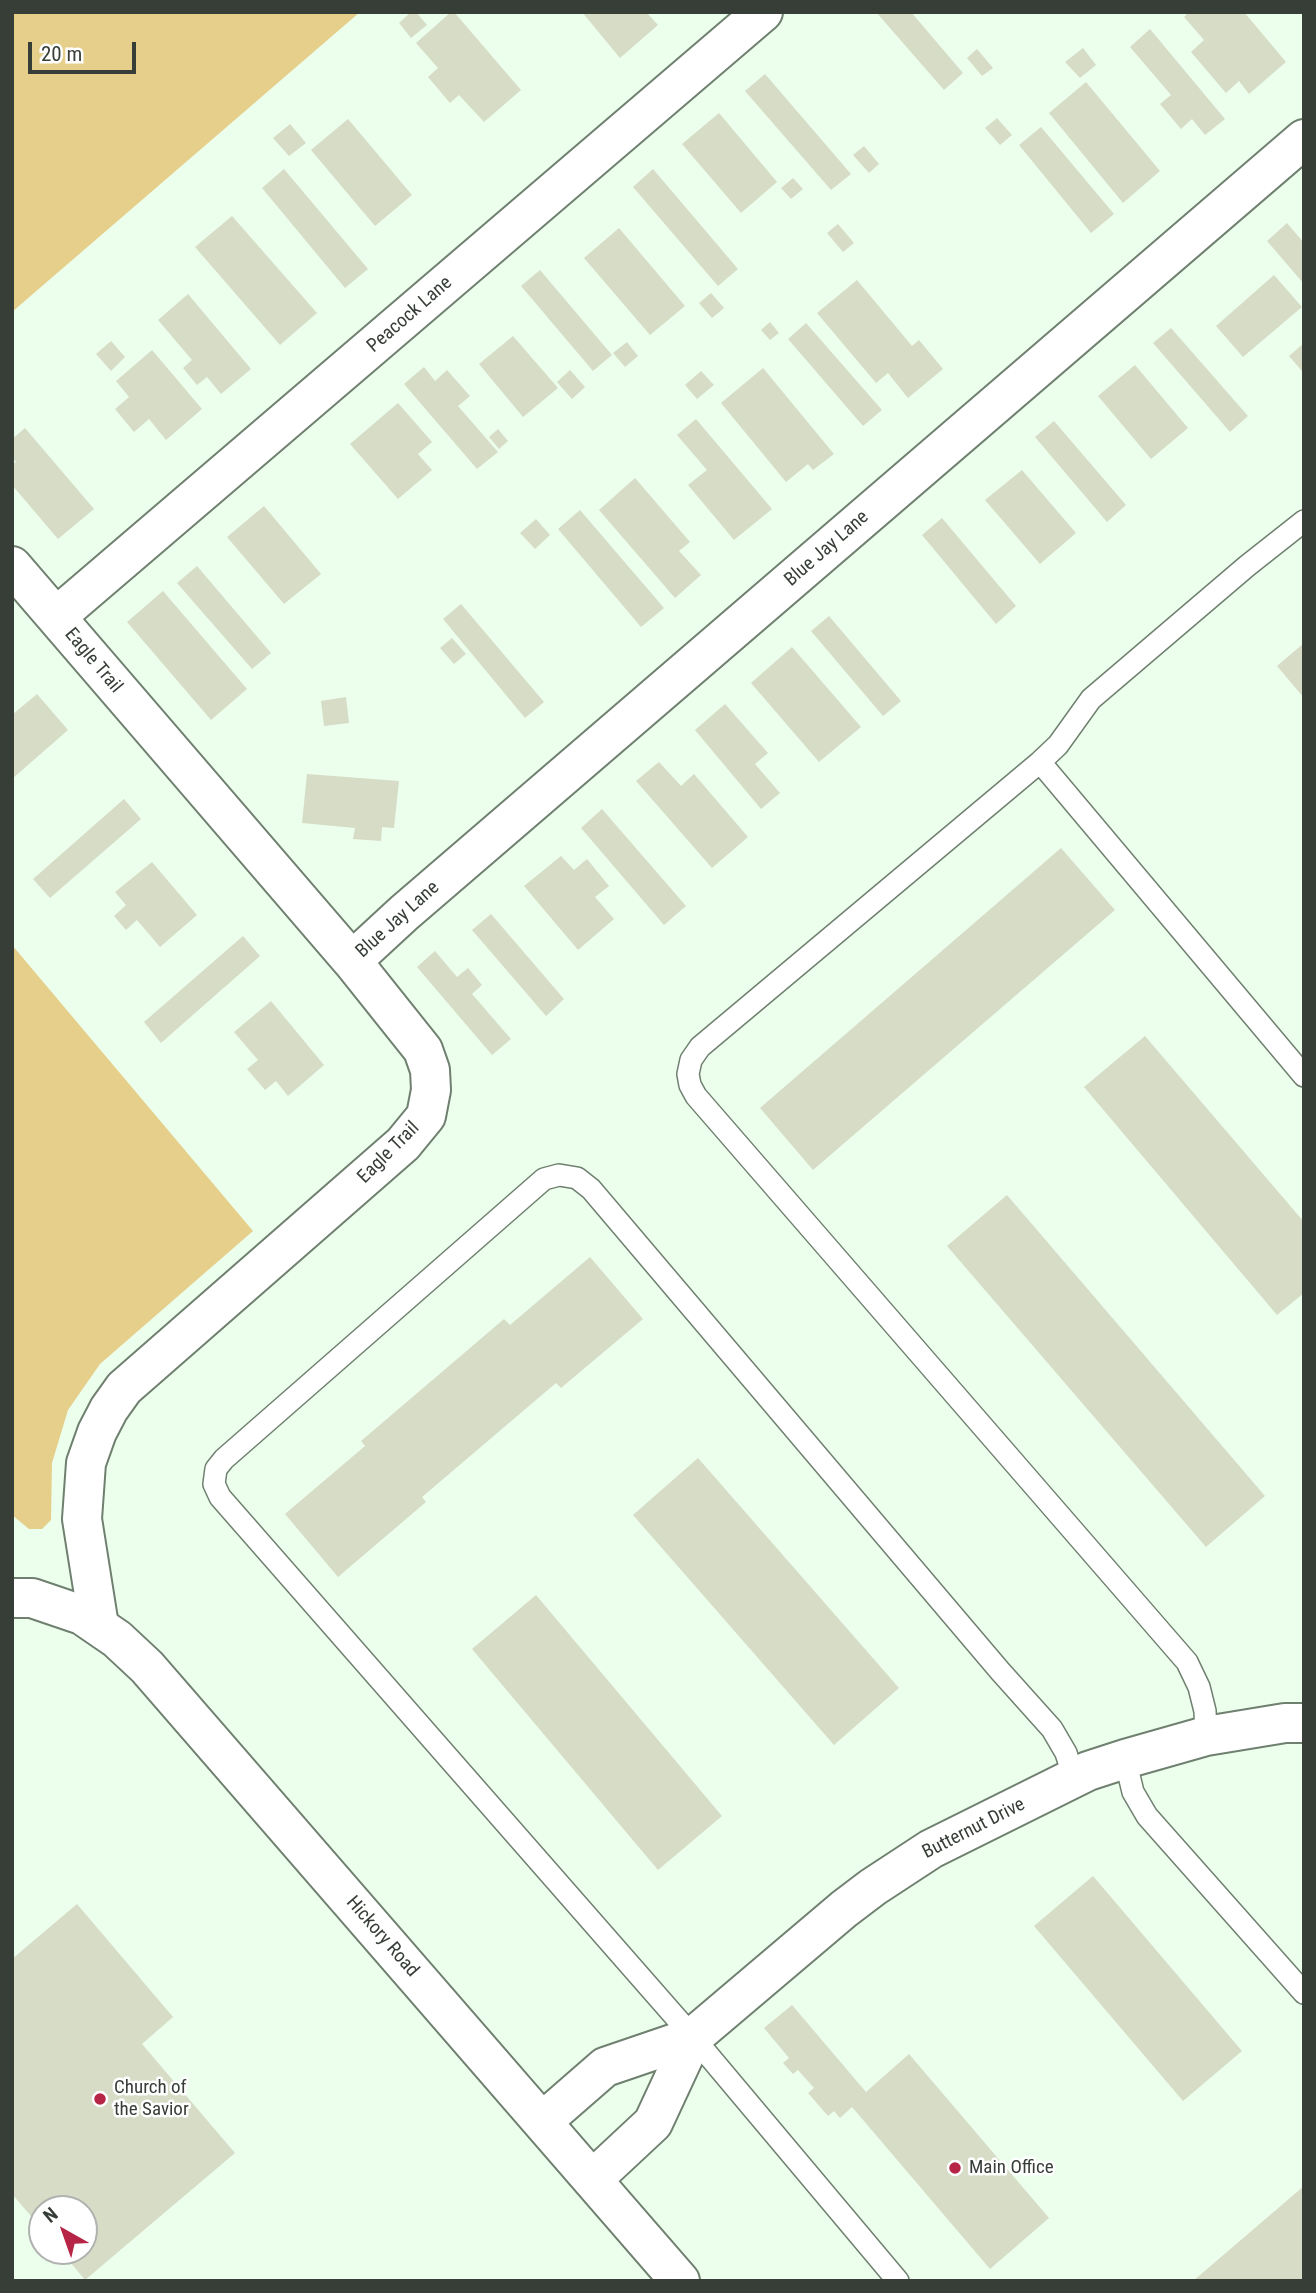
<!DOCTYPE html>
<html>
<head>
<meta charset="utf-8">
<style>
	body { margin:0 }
	#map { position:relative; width:1316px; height:2293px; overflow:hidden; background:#ecfeec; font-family:"Roboto Condensed",sans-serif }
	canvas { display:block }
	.frame { position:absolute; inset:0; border:14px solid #373e37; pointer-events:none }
	.north { position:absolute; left:28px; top:2195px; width:70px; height:70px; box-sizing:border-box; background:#fff; border:2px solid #afb2af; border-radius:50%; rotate:320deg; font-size:19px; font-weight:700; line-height:28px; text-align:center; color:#373e37 }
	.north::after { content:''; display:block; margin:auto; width:24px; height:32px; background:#b62446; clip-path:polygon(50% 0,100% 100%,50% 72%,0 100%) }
	.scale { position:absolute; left:28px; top:42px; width:108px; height:32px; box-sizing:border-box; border:4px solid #373e37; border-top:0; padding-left:9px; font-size:21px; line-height:24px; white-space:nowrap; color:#373e37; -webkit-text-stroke:5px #fff; paint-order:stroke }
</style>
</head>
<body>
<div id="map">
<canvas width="1316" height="2293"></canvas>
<div class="frame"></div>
<div class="north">N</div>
<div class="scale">20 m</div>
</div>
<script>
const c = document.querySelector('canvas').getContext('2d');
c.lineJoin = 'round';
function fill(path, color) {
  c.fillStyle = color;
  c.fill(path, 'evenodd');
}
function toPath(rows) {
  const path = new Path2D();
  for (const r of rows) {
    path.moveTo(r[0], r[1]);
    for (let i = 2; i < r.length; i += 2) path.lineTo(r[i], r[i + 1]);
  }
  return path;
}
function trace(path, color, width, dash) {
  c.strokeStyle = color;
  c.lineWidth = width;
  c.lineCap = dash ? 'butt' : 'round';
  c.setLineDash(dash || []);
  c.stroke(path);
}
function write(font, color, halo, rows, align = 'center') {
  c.font = font + ' "Roboto Condensed",sans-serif';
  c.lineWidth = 5;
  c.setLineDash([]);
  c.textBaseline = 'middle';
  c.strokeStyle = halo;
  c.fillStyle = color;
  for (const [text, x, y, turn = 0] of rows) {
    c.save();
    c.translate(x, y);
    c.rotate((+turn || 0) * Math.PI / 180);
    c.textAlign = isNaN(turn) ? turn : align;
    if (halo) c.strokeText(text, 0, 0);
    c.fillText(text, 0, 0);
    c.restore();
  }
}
fill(toPath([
	[12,12,360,12,12,312],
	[12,945,253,1231,100,1364,68,1410,52,1463,51,1520,42,1529,29,1529,12,1515]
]), '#e5cf8a');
fill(toPath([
	[411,12,416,12,427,25,411,38,399,23],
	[451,12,454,12,521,90,484,122,459,95,450,103,428,77,438,68,416,43],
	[582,12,646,12,658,25,620,58],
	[876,12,911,12,963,73,944,90],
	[1189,12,1244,12,1286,62,1249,94,1239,81,1226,93,1191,52,1204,40,1184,17],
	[1150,29,1225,119,1205,135,1192,119,1181,129,1160,104,1171,95,1130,47],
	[1083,48,1096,65,1080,78,1065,62],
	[977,49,993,68,982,76,967,58],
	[765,74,851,174,831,190,745,91],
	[1086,82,1160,171,1123,203,1049,113],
	[719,113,777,182,741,213,682,144],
	[997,118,1012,135,1000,145,985,128],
	[348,119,412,195,375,226,311,150],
	[290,124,306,143,289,156,273,138],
	[1041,127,1114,214,1091,233,1019,145],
	[864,146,879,164,869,173,853,155],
	[284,169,368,269,345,288,262,188],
	[653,169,738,269,718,286,633,187],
	[793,178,803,189,791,199,781,188],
	[232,216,317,313,280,345,195,247],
	[1287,223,1304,243,1304,284,1267,241],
	[838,224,854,243,843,252,827,233],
	[619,228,685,306,650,335,584,258],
	[540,270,612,355,593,371,521,286],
	[1274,275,1302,307,1243,357,1216,326],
	[857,280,912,346,919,340,943,369,908,398,888,373,876,383,817,313],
	[711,293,724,308,712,318,699,303],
	[188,294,251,369,221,394,207,377,197,385,183,368,192,360,158,320],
	[770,322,779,333,770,340,761,330],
	[806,323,882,410,863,426,788,339],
	[1171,328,1248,416,1230,432,1153,343],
	[513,336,558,388,523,417,479,364],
	[111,341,125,357,111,371,96,354],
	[627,342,638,356,625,367,613,353],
	[1304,343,1304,370,1302,371,1289,356],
	[152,350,202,409,166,440,149,419,134,432,115,409,129,397,116,381],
	[1135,365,1188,428,1151,459,1098,396],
	[424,367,435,381,447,370,470,396,458,406,498,452,477,469,404,384],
	[763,368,834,454,813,470,808,464,786,482,721,403],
	[570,370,585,387,572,399,557,382],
	[701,371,714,385,697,399,685,385],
	[398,403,432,442,418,454,432,470,398,499,350,444],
	[696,419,772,509,734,540,688,485,707,470,677,435],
	[1054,421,1126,505,1107,522,1035,437],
	[25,428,94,509,58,539,12,485,12,465,16,462,12,457,12,439],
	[498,429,508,441,499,449,489,437],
	[1022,470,1076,533,1040,564,985,500],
	[635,478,690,542,679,551,701,575,675,598,599,510],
	[264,506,321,574,284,604,227,537],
	[580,510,664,608,641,627,558,529],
	[942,518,1016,606,996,624,922,535],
	[536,519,550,535,535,549,520,533],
	[197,566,271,653,252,669,177,583],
	[163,591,247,689,211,720,127,622],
	[461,604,544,702,525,718,443,619],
	[829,616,901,701,883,716,811,631],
	[452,638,466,654,454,664,440,648],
	[1304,643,1304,698,1277,666],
	[792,647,861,727,819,762,751,683],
	[37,694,68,730,12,779,12,715],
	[346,697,349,723,324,726,321,701],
	[725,704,768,753,755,764,780,793,761,809,695,730],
	[659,762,681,786,694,774,748,837,712,868,636,781],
	[307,774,399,781,394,828,382,827,381,841,353,839,355,828,302,823],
	[124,799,141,819,50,898,33,879],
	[602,809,686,906,664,925,581,828],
	[1061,848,1115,910,813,1170,760,1108],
	[561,856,574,870,587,859,609,886,595,897,614,919,578,950,524,886],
	[152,862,197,915,160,947,137,920,126,930,114,916,126,905,115,892],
	[491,914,564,999,546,1016,472,930],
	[243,936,260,956,161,1043,144,1022],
	[435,951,457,977,468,968,482,985,472,994,511,1039,492,1055,417,967],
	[271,1001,324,1065,288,1096,276,1081,265,1090,247,1069,258,1060,234,1032],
	[1145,1036,1304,1222,1304,1293,1277,1315,1084,1087],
	[1007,1195,1265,1496,1206,1547,947,1246],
	[590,1257,643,1319,561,1388,556,1383,422,1497,426,1502,338,1577,285,1514,365,1446,361,1441,504,1319,510,1325],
	[698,1458,899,1688,834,1745,633,1515],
	[536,1595,722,1816,658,1870,472,1649],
	[1093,1876,1242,2051,1183,2101,1034,1926],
	[77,1904,173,2017,142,2044,235,2153,85,2280,61,2251,84,2251,84,2209,42,2209,42,2229,12,2194,12,1959],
	[792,2005,866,2092,909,2054,1049,2218,990,2269,852,2107,840,2118,834,2111,828,2116,808,2093,814,2088,798,2070,793,2074,783,2063,789,2058,764,2028],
	[1304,2186,1304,2281,1193,2281]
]), '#d6dcc6');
const service = toPath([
	[1040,762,1304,1076],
	[1206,1736,1205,1711,1199,1687,1187,1662,696,1096,690,1085,688,1074,691,1060,700,1047,1040,762,1058,745,1091,699,1247,566,1304,521],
	[1125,1759,1133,1792,1147,1816,1304,1993],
	[898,2281,693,2037,220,1497,214,1484,216,1469,224,1459,544,1179,559,1175,577,1178,591,1189,1000,1671,1052,1729,1066,1753,1074,1778]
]);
const minor = toPath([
	[12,566,352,961,423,1050,430,1070,431,1090,426,1116,403,1144,124,1388,109,1409,97,1432,86,1463,82,1519,99,1626],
	[56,617,763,12],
	[352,961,404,913,1304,139],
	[543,2121,605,2067,693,2037,844,1909,873,1887,931,1849,1088,1771,1125,1759,1206,1736,1285,1723,1304,1723],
	[593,2179,653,2123,693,2037]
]);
const tertiary = toPath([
	[12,1598,32,1598,82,1615,117,1639,147,1667,680,2281]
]);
trace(service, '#708070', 24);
trace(minor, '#708070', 42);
trace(tertiary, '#708070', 42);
trace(service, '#fff', 21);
trace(minor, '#fff', 38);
trace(tertiary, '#fff', 38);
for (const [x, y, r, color] of [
	[100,2099,7,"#b62446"],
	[955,2168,7,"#b62446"]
]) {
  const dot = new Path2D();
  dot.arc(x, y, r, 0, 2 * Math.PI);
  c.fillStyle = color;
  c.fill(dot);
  trace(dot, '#fff', 2.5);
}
write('19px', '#373e37', '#fff', [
	["Peacock Lane",410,315,-41],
	["Blue Jay Lane",827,549,-41],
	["Eagle Trail",93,661,50],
	["Blue Jay Lane",398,920,-42],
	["Eagle Trail",389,1153,-45],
	["Butternut Drive",974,1829,-27],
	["Hickory Road",382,1937,49]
]);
write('19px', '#373e37', '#fff', [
	["Church of",114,2088],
	["the Savior",114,2110],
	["Main Office",969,2168]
], 'left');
</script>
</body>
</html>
